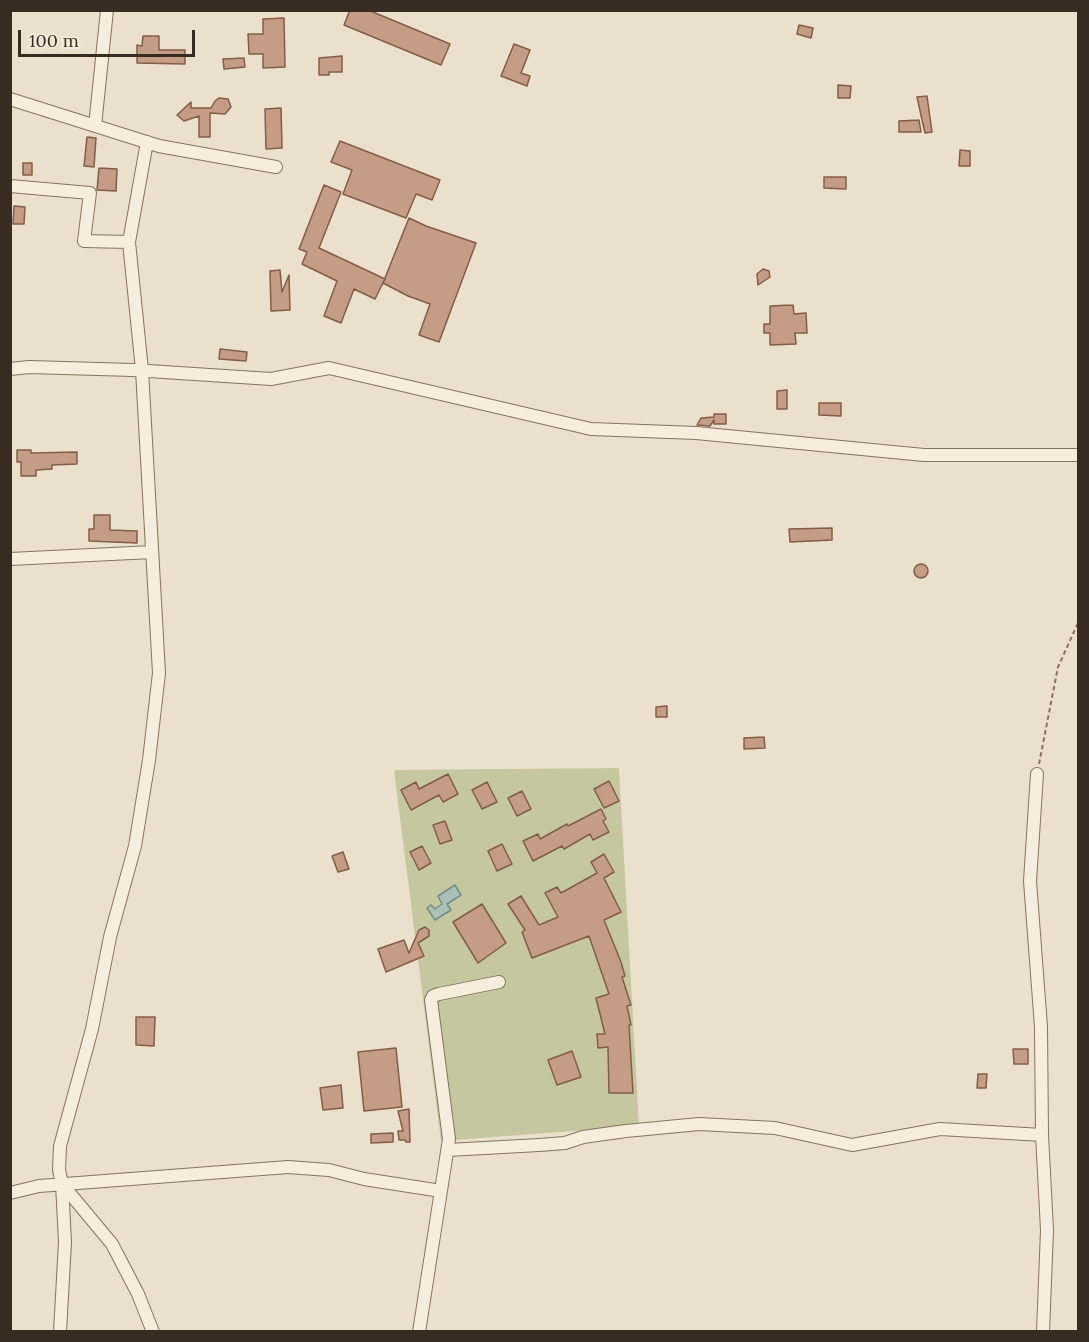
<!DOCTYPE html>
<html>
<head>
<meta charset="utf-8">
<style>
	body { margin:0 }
	#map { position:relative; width:1089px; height:1342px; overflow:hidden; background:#ebe0cb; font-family:Lora,serif }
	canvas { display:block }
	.frame { position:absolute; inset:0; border:12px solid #382c22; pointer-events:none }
	.scale { position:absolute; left:18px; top:30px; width:177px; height:27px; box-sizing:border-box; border:3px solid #382c22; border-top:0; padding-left:8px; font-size:18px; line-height:21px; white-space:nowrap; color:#382c22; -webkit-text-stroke:4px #f3eada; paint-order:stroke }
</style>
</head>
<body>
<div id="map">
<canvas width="1089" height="1342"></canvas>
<div class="frame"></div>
<div class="scale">100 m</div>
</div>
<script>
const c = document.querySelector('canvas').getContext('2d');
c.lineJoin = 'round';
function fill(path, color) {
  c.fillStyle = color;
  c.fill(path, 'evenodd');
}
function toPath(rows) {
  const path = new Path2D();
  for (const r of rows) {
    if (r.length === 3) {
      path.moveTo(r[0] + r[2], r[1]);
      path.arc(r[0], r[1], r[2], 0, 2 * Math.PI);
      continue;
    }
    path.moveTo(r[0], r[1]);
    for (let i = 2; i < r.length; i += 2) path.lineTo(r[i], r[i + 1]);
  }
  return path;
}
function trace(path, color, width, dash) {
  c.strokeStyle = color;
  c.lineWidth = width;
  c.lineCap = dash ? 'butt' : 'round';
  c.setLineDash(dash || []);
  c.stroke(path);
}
fill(toPath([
	[619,768,639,1126,441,1141,394,770]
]), '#c5c89f');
const water = toPath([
	[455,885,461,895,447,904,451,910,435,920,427,908,431,905,435,909,442,904,438,896,455,885]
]);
fill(water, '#abc0b9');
trace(water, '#728e85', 1.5);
const building = toPath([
	[350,10,368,10,450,44,441,65,344,25,350,10],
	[284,18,285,67,263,68,263,54,249,54,248,34,263,34,263,19,284,18],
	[799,25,813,28,811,38,797,34,799,25],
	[143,36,159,36,159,50,185,50,185,64,137,63,137,45,142,46,143,36],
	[514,44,530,50,521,73,530,76,527,86,501,76,514,44],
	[342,56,342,72,329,72,329,75,319,75,319,58,342,56],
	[244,58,245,67,224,69,223,59,244,58],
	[838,85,851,86,850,98,838,98,838,85],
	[927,96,932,132,925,133,917,97,927,96],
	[219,98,228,99,231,107,225,114,210,113,210,137,199,137,199,116,184,121,177,115,191,102,191,108,211,108,215,101,219,98],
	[281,108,282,148,266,149,265,109,281,108],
	[919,120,921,132,899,132,899,121,919,120],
	[87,137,96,138,94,167,84,166,87,137],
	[340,141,440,180,432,200,416,194,406,218,343,194,352,170,331,162,340,141],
	[960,150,970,151,970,166,959,166,960,150],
	[23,163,32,163,32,175,23,175,23,163],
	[99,168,117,169,116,191,97,190,99,168],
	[824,177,846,177,846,189,824,188,824,177],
	[324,185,341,192,319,248,385,279,375,299,354,289,341,323,324,316,337,281,302,264,307,252,299,249,324,185],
	[14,206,25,207,24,224,13,224,14,206],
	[409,218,426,226,476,243,439,342,419,335,430,304,408,296,383,283,409,218],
	[763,269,769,271,770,277,758,285,757,274,763,269],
	[280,270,282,292,289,275,290,310,271,311,270,271,280,270],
	[793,305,794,314,806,313,807,333,795,333,796,344,770,345,770,333,764,333,764,324,770,324,770,306,793,305],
	[220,349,247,352,246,361,219,359,220,349],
	[787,390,787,409,777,409,777,391,787,390],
	[819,403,841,403,841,416,819,415,819,403],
	[714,414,726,414,726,424,714,424,714,420,710,426,697,425,701,418,714,417,714,414],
	[17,450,31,450,31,453,77,452,77,464,52,465,52,469,36,470,36,476,21,476,21,462,17,462,17,450],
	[94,515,110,515,110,530,137,531,137,543,89,541,89,529,94,529,94,515],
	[832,528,832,540,790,542,789,529,832,528],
	[921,571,7],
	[667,706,667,717,656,717,656,707,667,706],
	[764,737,765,748,744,749,744,738,764,737],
	[448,774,458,794,443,802,439,795,411,810,401,790,416,782,419,789,448,774],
	[609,781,619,801,604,808,594,789,609,781],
	[487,782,497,802,482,809,472,790,487,782],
	[522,791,531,809,517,816,508,798,522,791],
	[601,809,606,819,603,821,609,832,593,840,590,834,564,849,562,846,533,861,523,841,538,834,540,839,567,824,568,826,601,809],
	[445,821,452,840,440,844,433,825,445,821],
	[502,844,512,864,497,871,488,851,502,844],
	[422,846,431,863,419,870,410,852,422,846],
	[343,852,349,869,338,872,332,856,343,852],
	[604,854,614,872,604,878,621,912,604,920,621,962,625,976,622,977,631,1005,627,1006,631,1025,629,1025,633,1093,609,1093,608,1047,598,1048,597,1034,605,1034,596,998,609,994,589,936,532,958,522,932,525,930,508,904,521,896,539,925,558,917,545,893,557,887,561,893,597,873,591,862,604,854],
	[482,904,506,943,478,963,453,922,482,904],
	[425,927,429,930,429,936,418,943,424,956,386,972,378,949,404,940,409,953,419,930,425,927],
	[136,1017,155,1017,154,1046,136,1045,136,1017],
	[396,1048,402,1107,364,1111,358,1052,396,1048],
	[1013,1049,1028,1049,1028,1064,1014,1064,1013,1049],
	[572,1051,581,1077,557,1085,548,1060,572,1051],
	[978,1074,987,1074,986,1088,977,1088,978,1074],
	[341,1085,343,1108,323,1110,320,1088,341,1085],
	[409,1109,410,1142,406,1142,405,1140,399,1140,398,1131,403,1131,398,1111,409,1109],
	[393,1133,393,1142,371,1143,371,1134,393,1133]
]);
fill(building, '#c59c85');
trace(building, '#825d49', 1.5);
const minor = toPath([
	[10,99,159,146,276,167],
	[95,126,107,10],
	[10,186,90,193,84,241,129,242],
	[10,369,29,367,133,370,271,379,329,368,591,429,696,433,924,455,1078,455],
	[10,559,152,552],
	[1037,774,1030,881,1041,1027,1042,1135,1047,1230,1043,1332],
	[448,1150,539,1145,565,1143,583,1137,626,1131,699,1124,775,1128,852,1145,940,1129,1042,1135],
	[62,1184,112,1244,138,1294,153,1332],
	[10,1193,39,1186,288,1167,329,1170,364,1179,441,1191],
	[60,1332,65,1242,62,1184,59,1170,60,1146,92,1029,110,937,135,846,149,760,159,673,142,370,129,242,147,142],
	[419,1332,449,1139,431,1000,433,996,439,994,499,982]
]);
trace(minor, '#867361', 14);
trace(toPath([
	[1039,764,1058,667,1078,623]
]), '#867361', 2, [4.5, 3]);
trace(minor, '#f6eddd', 12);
</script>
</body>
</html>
